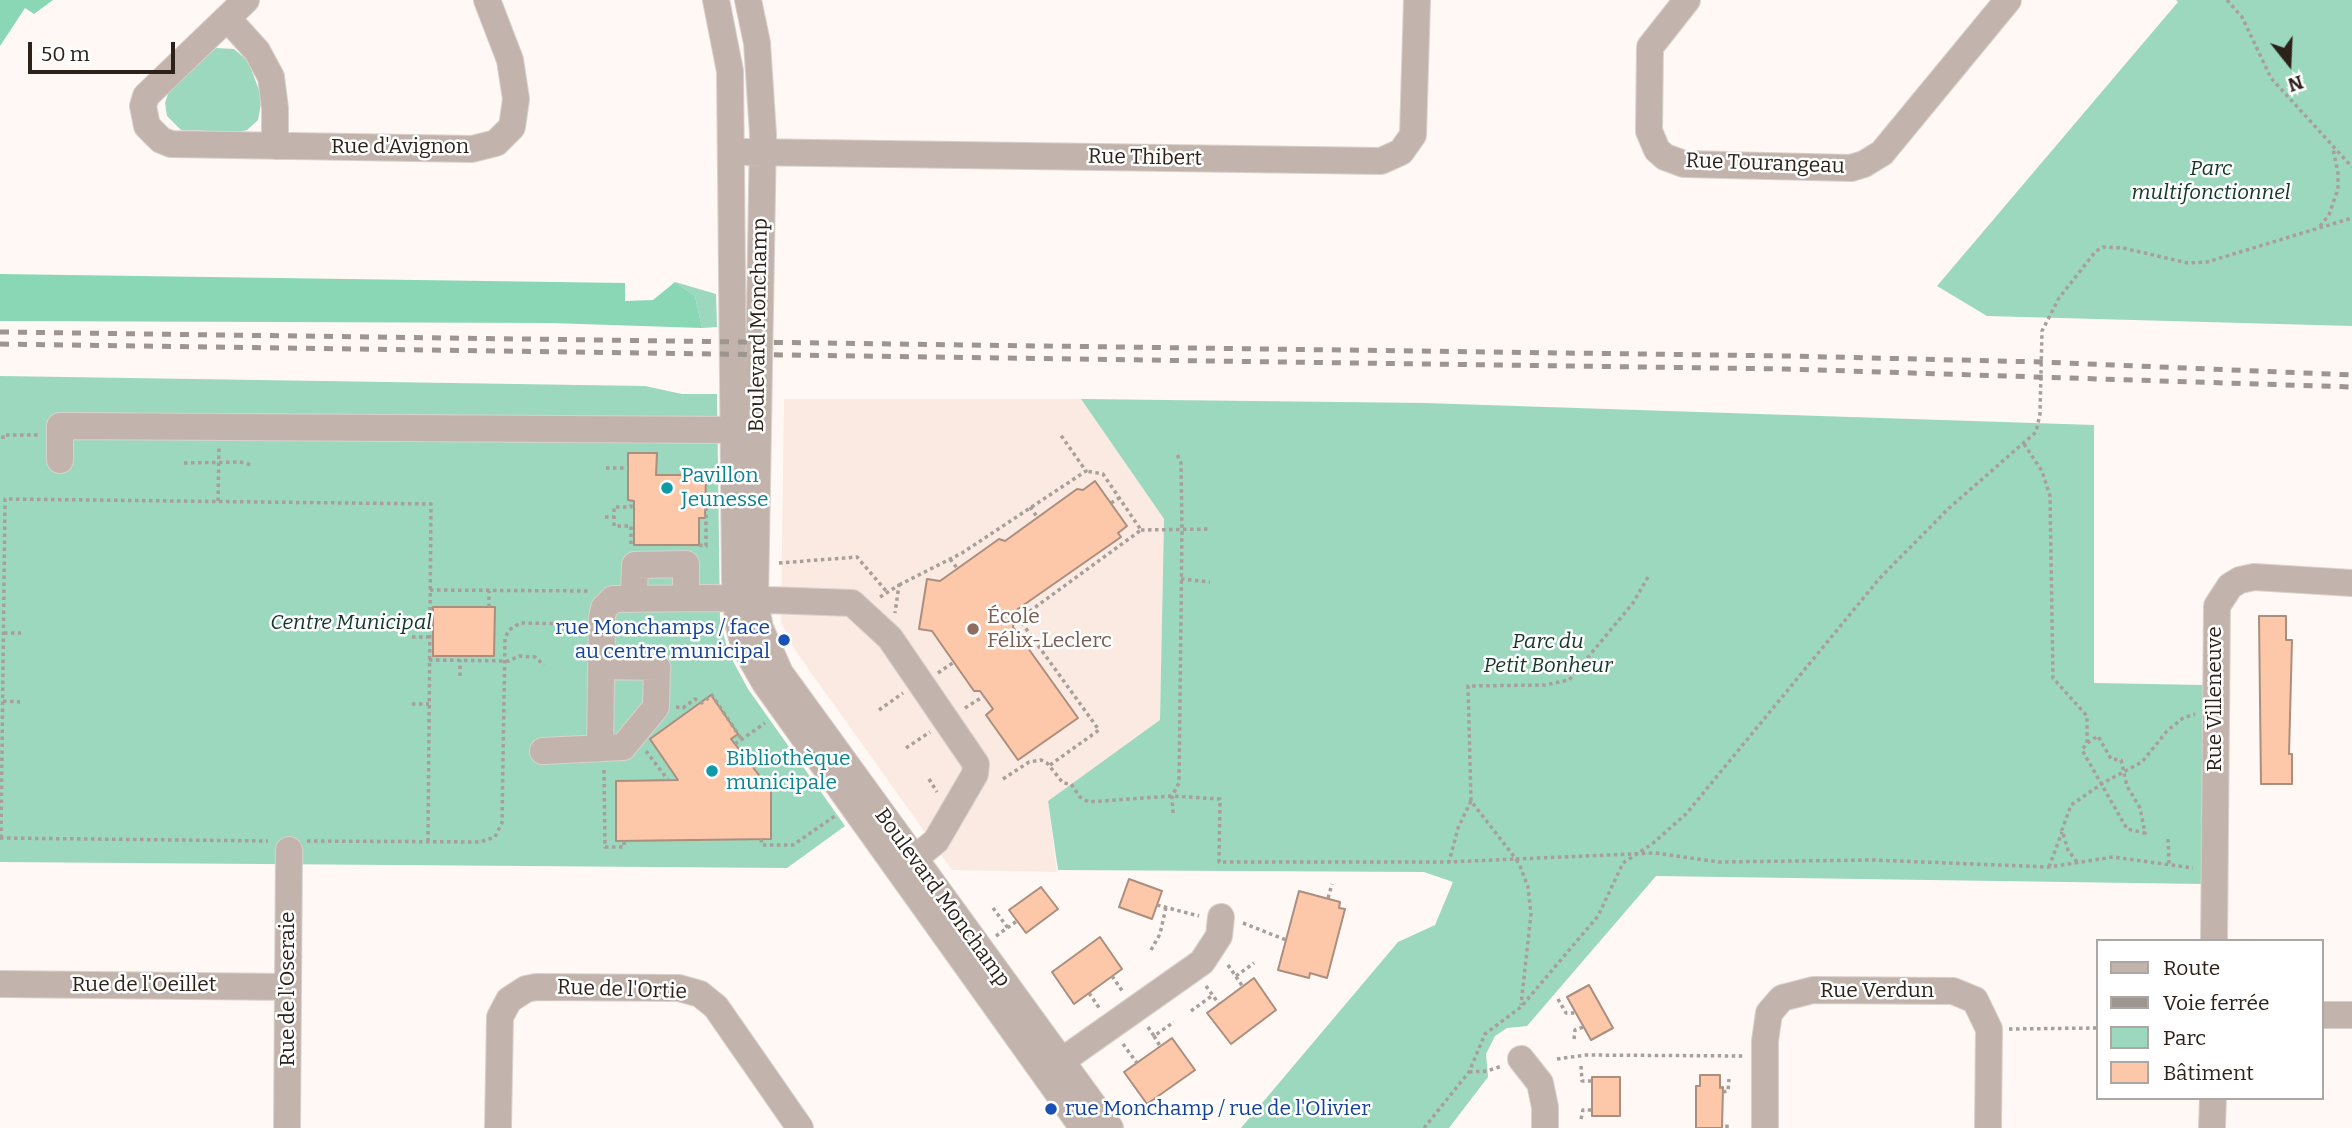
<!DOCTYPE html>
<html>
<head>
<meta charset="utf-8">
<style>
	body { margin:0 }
	#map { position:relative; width:2352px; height:1128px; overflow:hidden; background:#fff8f4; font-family:Bitter,serif }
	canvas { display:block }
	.legend { position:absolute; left:2096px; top:939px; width:228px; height:161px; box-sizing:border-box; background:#fff; border:2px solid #aba7a4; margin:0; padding:9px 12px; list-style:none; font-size:21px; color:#2d221b }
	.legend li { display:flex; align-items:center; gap:14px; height:35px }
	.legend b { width:35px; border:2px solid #aba7a4 }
	.north { position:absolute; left:2254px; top:28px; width:70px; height:70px; -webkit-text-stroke:5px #fff; paint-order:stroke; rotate:162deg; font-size:19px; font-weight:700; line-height:28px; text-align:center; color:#2d221b }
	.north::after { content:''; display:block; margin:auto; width:24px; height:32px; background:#2d221b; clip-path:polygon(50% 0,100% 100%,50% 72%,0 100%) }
	.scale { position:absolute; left:28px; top:42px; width:147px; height:32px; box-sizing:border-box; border:4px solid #2d221b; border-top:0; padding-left:9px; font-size:21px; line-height:24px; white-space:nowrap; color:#2d221b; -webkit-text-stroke:5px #fff; paint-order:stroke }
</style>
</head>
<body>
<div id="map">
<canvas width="2352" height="1128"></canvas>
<ul class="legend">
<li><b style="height:9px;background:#c2b4ac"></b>Route</li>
<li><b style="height:9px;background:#9d958f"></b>Voie ferrée</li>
<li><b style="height:19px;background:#9cd8bd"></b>Parc</li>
<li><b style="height:19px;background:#fdc8aa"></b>Bâtiment</li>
</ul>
<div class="north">N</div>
<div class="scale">50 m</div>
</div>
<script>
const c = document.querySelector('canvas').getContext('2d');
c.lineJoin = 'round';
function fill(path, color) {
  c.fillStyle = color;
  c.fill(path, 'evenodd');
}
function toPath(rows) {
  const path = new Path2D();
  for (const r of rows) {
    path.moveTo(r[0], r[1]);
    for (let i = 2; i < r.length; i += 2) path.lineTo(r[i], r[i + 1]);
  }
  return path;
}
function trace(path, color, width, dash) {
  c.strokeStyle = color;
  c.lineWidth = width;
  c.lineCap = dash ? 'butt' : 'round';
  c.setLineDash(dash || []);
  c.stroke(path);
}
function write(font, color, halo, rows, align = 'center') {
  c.font = font + ' Bitter,serif';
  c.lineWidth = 5;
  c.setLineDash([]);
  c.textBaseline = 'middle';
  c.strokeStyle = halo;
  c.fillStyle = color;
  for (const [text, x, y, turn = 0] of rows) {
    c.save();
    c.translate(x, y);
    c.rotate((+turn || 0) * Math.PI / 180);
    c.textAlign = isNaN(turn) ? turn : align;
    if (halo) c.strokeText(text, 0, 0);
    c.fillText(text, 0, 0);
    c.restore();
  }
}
fill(toPath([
	[784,399,1081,399,1164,519,1160,721,1048,801,1057,872,952,870,795,650,781,622]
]), '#faeae1');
fill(toPath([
	[2176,0,2352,0,2352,326,1987,316,1937,286,2178,2],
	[216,48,234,49,248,61,262,98,258,120,247,130,239,132,181,130,167,116,165,103,169,91],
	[675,282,716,294,717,327,702,328,695,296],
	[0,376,645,386,682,394,717,394,720,620,728,652,748,689,845,826,787,868,0,862],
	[1081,399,1425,403,2094,425,2094,683,2204,685,2203,884,1656,876,1527,1026,1507,1028,1495,1036,1486,1054,1488,1077,1449,1128,1241,1128,1398,942,1435,925,1453,882,1424,872,1058,870,1048,801,1160,720,1164,519]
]), '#9cd8bd');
fill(toPath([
	[0,0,53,0,34,14,25,8,0,46],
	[0,274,625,283,625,301,653,300,675,282,695,296,702,328,551,323,0,321]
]), '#89d7b5');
const building = toPath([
	[628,453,657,453,656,475,706,475,705,518,699,518,699,545,634,545,634,501,628,500,628,453],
	[1095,481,1127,526,1118,533,1121,537,1015,611,1013,627,1078,718,1018,760,986,715,993,709,980,691,974,691,932,631,919,629,927,579,940,581,999,539,1005,541,1077,489,1083,490,1095,481],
	[433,607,495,607,494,656,433,656,433,607],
	[2259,616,2286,616,2286,640,2292,640,2289,754,2292,754,2292,784,2261,784,2259,616],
	[711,695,738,734,731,739,762,779,771,779,771,839,616,841,616,781,678,780,650,739,711,695],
	[1129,879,1162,891,1152,919,1119,907,1129,879],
	[1041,887,1058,909,1026,933,1009,910,1041,887],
	[1299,891,1340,902,1339,908,1345,909,1327,978,1310,973,1309,978,1278,970,1299,891],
	[1100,937,1122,969,1074,1004,1052,972,1100,937],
	[1254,978,1276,1010,1231,1044,1207,1013,1254,978],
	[1589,985,1613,1028,1591,1040,1567,997,1589,985],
	[1172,1038,1195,1070,1147,1104,1124,1072,1172,1038],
	[1700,1075,1720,1075,1720,1088,1723,1087,1722,1128,1696,1128,1696,1086,1700,1086,1700,1075],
	[1592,1077,1620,1077,1620,1116,1592,1116,1592,1077]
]);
fill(building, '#fdc8aa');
trace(building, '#ab8e7d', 2);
const minor = toPath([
	[246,0,146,96,143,106,147,126,161,140,171,144,472,149,496,143,512,127,516,99,510,60,487,0],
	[716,0,730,71,735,580,738,622,744,646,765,683,1083,1128],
	[748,0,757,43,763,134,755,601,760,628,780,673,1110,1128],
	[1687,0,1650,47,1649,131,1657,150,1665,157,1684,164,1851,168,1864,164,1882,153,2008,0],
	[227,18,257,51,271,77,275,108,275,146],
	[745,152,1381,161,1401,152,1413,135,1417,0],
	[60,460,60,426,732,430],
	[634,597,635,565,686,564,686,598],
	[600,748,602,617,604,608,613,599,712,598,852,603,890,638,976,764,975,774,936,841,914,859],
	[543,751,623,747,656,707,657,667,601,666],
	[2214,941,2217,606,2230,586,2240,580,2254,577,2352,583],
	[0,984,288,987],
	[2322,1015,2352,1015],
	[1521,1059,1540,1083,1545,1107,1545,1128],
	[1046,1072,1202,962,1219,936,1221,917],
	[287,1128,289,850],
	[498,1128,500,1017,509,1000,526,989,536,987,679,988,700,994,716,1007,800,1128],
	[1765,1128,1765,1041,1769,1013,1782,998,1813,990,1953,991,1975,1000,1989,1029,1988,1128],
	[2212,1128,2213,1098]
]);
trace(minor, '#d9d1cd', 28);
trace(toPath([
	[2227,0,2242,17,2271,78,2352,167],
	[2320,226,2329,215,2338,189,2338,173,2333,149],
	[3,439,3,435,38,435],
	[2024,444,2042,471,2050,496,2053,678,2087,716,2087,743,2082,750,2127,829,2145,833,2140,808,2127,786,2121,760,2111,759,2098,736,2087,743],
	[184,463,240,462,252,465],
	[606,468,628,468],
	[218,501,219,447],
	[1111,503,1119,498],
	[1030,507,1038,518],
	[605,517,614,517],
	[1141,530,1211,529],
	[631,544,631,526,614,526,614,507,631,507,631,501],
	[699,545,706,546,706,507,711,507],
	[950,559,957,568],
	[779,563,857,557,887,592],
	[1648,577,1633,603,1569,680,1545,685,1468,686,1471,801,1516,859,1655,853,1719,862,1873,860,2049,867,2113,857,2193,868],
	[1181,579,1210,582],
	[899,585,962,553,1086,471,1060,434],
	[430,590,589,591],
	[880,597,899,585,895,613],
	[489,607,489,591],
	[622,625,716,626],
	[4,633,21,633],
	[412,637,430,637],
	[429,660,509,661,519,656,535,657,544,665],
	[938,673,954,662],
	[460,676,460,660],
	[3,701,20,702],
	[412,704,429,704],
	[676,707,683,708,695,699,702,703,712,695,742,740],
	[965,708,984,696],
	[879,710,903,693],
	[735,744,765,723],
	[906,748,930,732],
	[646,751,668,780],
	[1050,765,1099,730,1019,619,1141,530,1103,474,1086,471],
	[604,770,605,847,624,847,624,841],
	[929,779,937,792],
	[1003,779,1029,762,1041,760,1047,763,1063,783,1071,784,1080,797,1089,802,1172,796,1220,799,1219,862,1449,862],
	[1471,801,1458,828,1449,862,1516,859,1520,866,1528,887,1531,914,1521,1005],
	[1173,813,1172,796,1179,783,1182,530,1181,463,1176,452],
	[0,838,268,841],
	[1,838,5,499,431,504,428,841],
	[761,839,762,845,793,845,835,816],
	[2168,839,2169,864],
	[307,841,480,842,495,837,502,823,505,638,509,630,520,623,579,624],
	[2077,862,2068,850,2062,830,2071,805,2103,783,2142,762,2167,731,2183,718,2195,714],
	[2049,867,2062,832],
	[1328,898,1332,884],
	[1157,905,1199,916],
	[993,908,1008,928],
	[1243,923,1286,940],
	[996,936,1017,921],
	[1151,950,1160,934,1166,907],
	[1228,965,1243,987],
	[1112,976,1123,992],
	[1236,976,1254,963],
	[1206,986,1219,1004],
	[1089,993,1100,1009],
	[1558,999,1566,1013,1576,1013],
	[1191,1011,1213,995],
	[1148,1027,1154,1036,1174,1022],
	[2009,1029,2098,1028],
	[1154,1036,1160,1046],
	[1574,1039,1575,1030,1583,1027],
	[1123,1044,1137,1063],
	[1557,1059,1586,1055,1743,1056],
	[1581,1066,1582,1081,1592,1081],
	[1469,1072,1487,1071,1502,1066],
	[1723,1092,1728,1091,1729,1079],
	[1581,1119,1583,1110,1592,1110],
	[1424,1128,1469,1072,1485,1034,1521,1007,1598,916,1623,863,1652,844,1686,814,1879,579,1948,509,2036,432,2040,414,2042,331,2059,298,2096,251,2103,247,2123,248,2188,263,2207,262,2352,218],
	[1727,1128,1727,1122]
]), '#a89f9a', 3.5, [3.5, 3.5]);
trace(minor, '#c2b4ac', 26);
trace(toPath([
	[0,332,1789,356,2041,362,2352,375],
	[0,344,1786,369,2352,387]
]), '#9d958f', 5, [9, 9]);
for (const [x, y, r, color] of [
	[667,488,7,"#0f9aa8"],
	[973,629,7,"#8d6e63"],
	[784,640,7,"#1a4fb4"],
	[712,771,7,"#0f9aa8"],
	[1051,1109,7,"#1a4fb4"]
]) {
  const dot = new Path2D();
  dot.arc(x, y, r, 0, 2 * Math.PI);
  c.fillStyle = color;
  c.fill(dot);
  trace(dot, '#fff', 2.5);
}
write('21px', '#2d221b', '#fff', [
	["Rue d'Avignon",400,147],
	["Rue Thibert",1145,158,1],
	["Rue Tourangeau",1765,164,2],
	["Boulevard Monchamp",759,325,-89],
	["Rue Villeneuve",2215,699,-90],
	["Boulevard Monchamp",942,898,54],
	["Rue de l'Oeillet",144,985],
	["Rue de l'Oseraie",288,989,-90],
	["Rue de l'Ortie",622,990,2],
	["Rue Verdun",1877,991]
]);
write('italic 21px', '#123628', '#fff', [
	["Parc",2211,169],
	["multifonctionnel",2211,193],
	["Centre Municipal",351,623],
	["Parc du",1548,642],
	["Petit Bonheur",1548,666]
]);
write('21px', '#0d838f', '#fff', [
	["Pavillon",681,476],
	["Jeunesse",681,500],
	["Bibliothèque",726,759],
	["municipale",726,783]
], 'left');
write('21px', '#785e54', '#fff', [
	["École",987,617],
	["Félix-Leclerc",987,641]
], 'left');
write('21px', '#164399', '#fff', [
	["rue Monchamps / face",770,628],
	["au centre municipal",770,652],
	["rue Monchamp / rue de l'Olivier",1065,1109,"left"]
], 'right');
</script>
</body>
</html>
